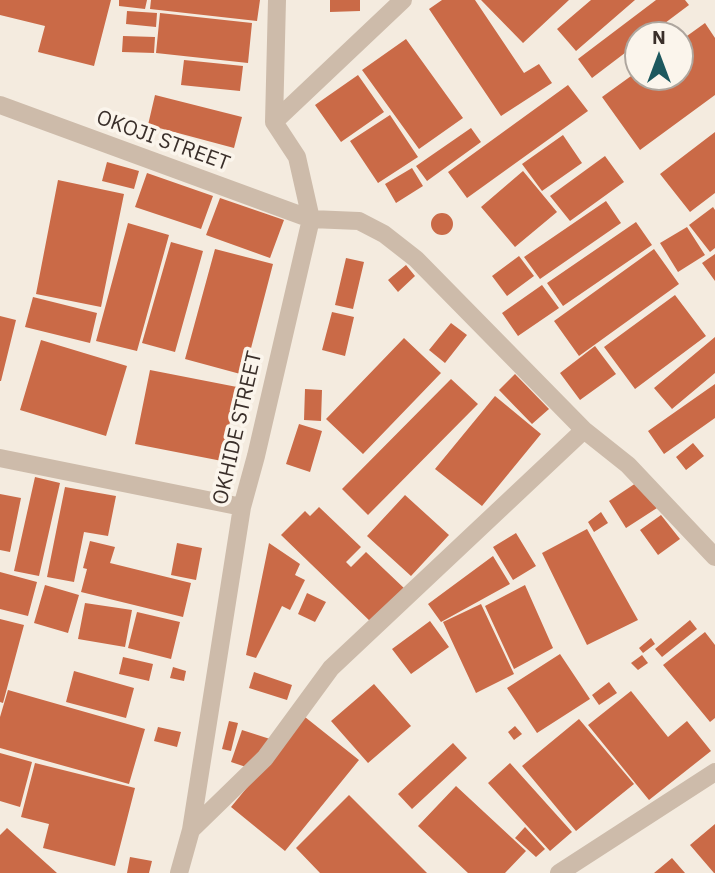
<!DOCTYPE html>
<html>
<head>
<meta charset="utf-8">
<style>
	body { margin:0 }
	#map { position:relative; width:715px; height:873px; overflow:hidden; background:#f4ebdf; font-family:"IBM Plex Sans",sans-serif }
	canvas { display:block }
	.north { position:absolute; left:624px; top:21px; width:70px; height:70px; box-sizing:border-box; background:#fbf5ec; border:2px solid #aea69e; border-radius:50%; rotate:0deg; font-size:19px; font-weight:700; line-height:28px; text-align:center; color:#3a2f2a }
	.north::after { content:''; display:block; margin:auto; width:24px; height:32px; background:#1d585e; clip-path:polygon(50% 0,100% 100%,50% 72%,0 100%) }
</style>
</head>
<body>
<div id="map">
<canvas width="715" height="873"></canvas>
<div class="north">N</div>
</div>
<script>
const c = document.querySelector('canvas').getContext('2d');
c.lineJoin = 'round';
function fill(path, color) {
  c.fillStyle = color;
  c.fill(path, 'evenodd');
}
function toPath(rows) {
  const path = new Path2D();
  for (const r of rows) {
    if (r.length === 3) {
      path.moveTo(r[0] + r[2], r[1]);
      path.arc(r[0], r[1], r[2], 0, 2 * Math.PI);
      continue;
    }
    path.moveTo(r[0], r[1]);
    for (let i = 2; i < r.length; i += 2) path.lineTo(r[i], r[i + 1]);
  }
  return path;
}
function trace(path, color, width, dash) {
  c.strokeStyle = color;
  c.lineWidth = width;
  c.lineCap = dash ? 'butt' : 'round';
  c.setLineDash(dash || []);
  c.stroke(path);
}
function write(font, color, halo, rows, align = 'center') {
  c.font = font + ' "IBM Plex Sans",sans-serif';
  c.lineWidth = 7;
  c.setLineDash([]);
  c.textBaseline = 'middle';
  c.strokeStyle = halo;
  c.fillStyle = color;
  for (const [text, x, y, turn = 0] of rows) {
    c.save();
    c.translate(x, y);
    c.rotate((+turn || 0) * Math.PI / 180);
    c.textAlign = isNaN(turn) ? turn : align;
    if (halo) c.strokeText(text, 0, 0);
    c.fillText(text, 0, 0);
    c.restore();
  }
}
fill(toPath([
	[0,0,111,0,94,66,38,52,45,26,0,15],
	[119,0,147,0,145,9,119,6],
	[151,0,260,0,257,21,150,9],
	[330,0,360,0,360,11,330,12],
	[442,0,475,0,524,73,539,64,552,83,501,116,429,9],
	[481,0,569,0,523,43],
	[591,0,635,0,576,51,557,29],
	[656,0,685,0,689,5,649,35,638,35,638,43,592,78,578,59],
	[127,11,157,13,156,27,126,24],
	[160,13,252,23,248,63,156,53],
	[705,23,715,38,715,95,640,150,602,97,638,71,638,77,680,77,680,41],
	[123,36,155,37,154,53,122,52],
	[406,39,463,118,419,149,362,70],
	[184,60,243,66,240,91,181,85],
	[358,75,384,112,341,142,315,105],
	[568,85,588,111,467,198,448,172],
	[155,95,242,117,234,148,148,125],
	[390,115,418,157,378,183,350,141],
	[471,128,481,142,427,181,416,166],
	[715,132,715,193,690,212,660,174],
	[563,135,582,163,542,191,522,164],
	[605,156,624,182,570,221,550,196],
	[107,162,139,171,134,189,102,181],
	[412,168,423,186,396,203,385,184],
	[523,171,557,212,515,247,481,207],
	[147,173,213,196,201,229,135,207],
	[58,180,124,194,101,307,36,294],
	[220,198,284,220,270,258,206,235],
	[606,201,621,223,540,279,524,257],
	[713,207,715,210,715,248,710,252,689,225],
	[442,224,11],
	[636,222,652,245,563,306,547,283],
	[128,223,169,235,137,351,96,341],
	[687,227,705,255,678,272,660,243],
	[171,242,203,251,175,352,142,343],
	[215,249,273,264,244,375,185,359],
	[654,249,679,284,579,356,554,321],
	[715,254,715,281,702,263],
	[519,256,534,276,507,296,492,276],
	[346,258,364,262,353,309,335,305],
	[406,265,415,276,398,292,388,280],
	[542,285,559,308,518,336,502,313],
	[675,295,706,336,635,389,604,347],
	[33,297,97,313,90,343,25,327],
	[332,312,354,317,345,356,322,350],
	[0,316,16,320,1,381,0,381],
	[451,323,467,335,445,363,429,350],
	[715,337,715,373,672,409,654,388],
	[404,338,441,373,363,454,326,419],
	[41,340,127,366,106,436,20,410],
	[595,346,616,374,580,400,560,373],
	[150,370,237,387,222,461,135,444],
	[515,374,549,409,532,424,499,390],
	[451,379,478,404,368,515,342,489],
	[715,384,715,418,664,454,648,431],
	[305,389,322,390,321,421,304,420],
	[495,396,541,434,482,506,435,469],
	[299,424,322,431,310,472,286,464],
	[693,443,704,456,686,470,676,457],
	[35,477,60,483,39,576,14,571],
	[639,481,657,508,626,528,609,501],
	[65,487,116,496,108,536,84,532,74,582,47,577],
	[0,494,21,498,10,552,0,550],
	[405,495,449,535,411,576,367,536],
	[319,507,361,547,346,562,351,567,366,552,406,590,372,623,281,535,305,511,310,516],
	[601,512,608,523,594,532,588,522],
	[661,515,680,539,658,555,640,530],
	[587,529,638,620,587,645,542,553],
	[516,533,536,566,513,580,493,547],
	[90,541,115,547,110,563,191,583,183,617,81,592,87,569,83,568],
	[177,543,202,548,196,580,171,575],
	[269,543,300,564,295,575,305,580,290,610,282,606,256,658,246,655],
	[493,556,510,584,441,622,428,604],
	[0,572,37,582,28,616,0,609],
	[45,585,79,595,68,633,34,623],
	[525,585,553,648,514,669,485,606],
	[307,593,326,602,315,622,298,614],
	[85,603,132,610,125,647,78,639],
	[481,604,514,674,476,693,443,622],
	[137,612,180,622,171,659,128,648],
	[0,619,24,625,3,703,0,702],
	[690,620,697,629,662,657,655,649],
	[430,621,449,647,411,674,392,649],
	[705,632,715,645,715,718,710,722,663,665],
	[651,638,655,644,643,653,639,648],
	[560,654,590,699,537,733,507,688],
	[642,655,648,663,638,670,631,663],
	[123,657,153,664,149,681,119,674],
	[173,667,186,671,184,681,170,678],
	[74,671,134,688,126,718,66,702],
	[254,672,292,685,287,700,249,688],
	[609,682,617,693,599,705,592,695],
	[374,684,411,726,368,763,331,721],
	[8,690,145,729,129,784,0,748,0,717],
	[631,691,668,737,687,721,711,751,649,800,588,725],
	[305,717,359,760,285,851,231,807],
	[579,719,634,784,576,831,522,766],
	[229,721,238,723,231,751,222,749],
	[515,726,522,734,514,740,508,732],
	[158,727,181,732,177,747,154,741],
	[242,730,270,739,246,767,231,762],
	[453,743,467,758,412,809,398,794],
	[0,753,32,762,20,807,0,801],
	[35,763,135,788,115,866,43,848,49,824,21,817],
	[510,763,572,832,550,851,488,783],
	[456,786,526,851,505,873,468,873,418,826],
	[349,795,427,873,320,873,296,848],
	[715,824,715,873,714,873,690,845],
	[525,827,545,849,536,857,515,838],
	[7,828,57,873,0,873,0,835],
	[130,857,152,861,149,873,127,873],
	[672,858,685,873,654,873]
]), '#ca6a47');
trace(toPath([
	[0,105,311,219,359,221,384,234,416,259,584,430,628,465,715,557],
	[274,122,403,0],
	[0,458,242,507],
	[191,830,265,758,331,668,584,430],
	[179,873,191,830,242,507,256,456,311,219,297,157,274,122,277,0],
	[559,873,715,772]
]), '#cdbbaa', 18);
write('21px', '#3a2f2a', '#fbf5ec', [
	["OKOJI STREET",163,141,20],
	["OKHIDE STREET",238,428,-77]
]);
</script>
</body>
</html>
